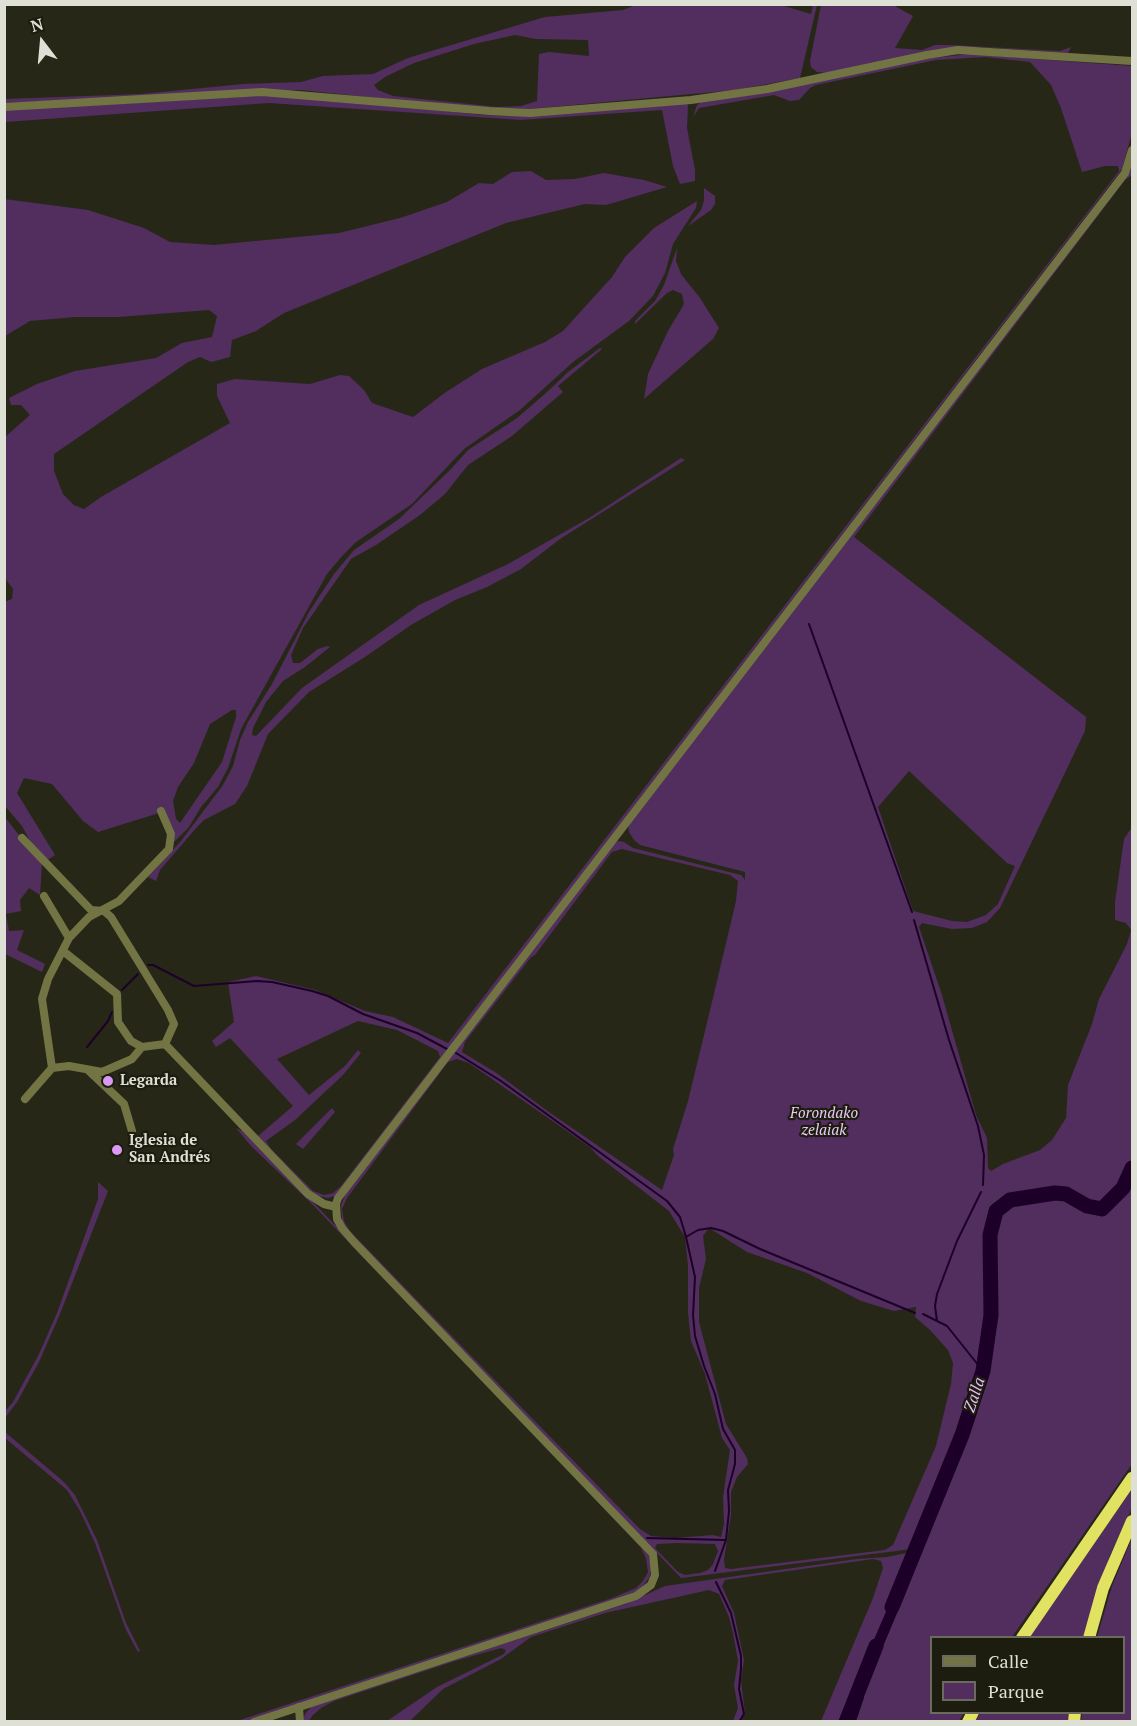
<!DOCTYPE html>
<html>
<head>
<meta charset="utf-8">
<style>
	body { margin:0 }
	#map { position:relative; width:1137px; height:1726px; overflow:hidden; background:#272718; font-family:"PT Serif",serif }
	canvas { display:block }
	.frame { position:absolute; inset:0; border:6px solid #dedfd5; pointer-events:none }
	.legend { position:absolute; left:930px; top:1636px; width:195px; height:78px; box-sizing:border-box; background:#1d1d0f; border:2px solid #6a6b5e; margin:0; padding:8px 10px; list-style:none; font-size:18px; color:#dedfd5 }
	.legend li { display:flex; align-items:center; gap:12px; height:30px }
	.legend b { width:30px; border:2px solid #6a6b5e }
	.north { position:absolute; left:12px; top:12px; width:60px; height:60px; -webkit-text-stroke:4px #1d1d0f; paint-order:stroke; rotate:344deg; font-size:16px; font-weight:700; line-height:24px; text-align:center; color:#dedfd5 }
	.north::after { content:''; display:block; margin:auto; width:21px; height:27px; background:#dedfd5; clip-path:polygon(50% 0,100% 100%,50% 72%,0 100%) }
</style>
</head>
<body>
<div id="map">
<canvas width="1137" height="1726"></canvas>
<div class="frame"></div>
<ul class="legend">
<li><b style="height:8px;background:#737444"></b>Calle</li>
<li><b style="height:16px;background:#512e5e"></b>Parque</li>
</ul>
<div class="north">N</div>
</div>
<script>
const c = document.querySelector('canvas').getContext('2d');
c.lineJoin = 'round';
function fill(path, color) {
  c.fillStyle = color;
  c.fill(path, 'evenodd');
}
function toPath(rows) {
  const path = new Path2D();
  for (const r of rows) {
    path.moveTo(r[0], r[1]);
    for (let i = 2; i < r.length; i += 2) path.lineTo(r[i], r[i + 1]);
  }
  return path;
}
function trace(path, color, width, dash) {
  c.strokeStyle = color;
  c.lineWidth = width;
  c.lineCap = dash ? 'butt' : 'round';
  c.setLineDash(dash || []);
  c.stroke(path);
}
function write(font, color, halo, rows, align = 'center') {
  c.font = font + ' "PT Serif",serif';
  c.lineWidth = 4.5;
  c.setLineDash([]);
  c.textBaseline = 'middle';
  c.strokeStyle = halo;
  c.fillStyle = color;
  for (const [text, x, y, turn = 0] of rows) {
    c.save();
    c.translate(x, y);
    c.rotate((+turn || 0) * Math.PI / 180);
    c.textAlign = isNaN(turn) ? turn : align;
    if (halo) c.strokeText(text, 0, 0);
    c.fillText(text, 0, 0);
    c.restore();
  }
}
fill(toPath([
	[689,4,781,5,811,14,813,5,817,5,800,78,735,90,530,109,464,107,301,90,270,90,5,103,4,99,141,94,243,84,301,82,323,76,373,74,408,58,545,17,623,10,636,5],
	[515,35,536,39,588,40,589,56,549,52,539,54,537,101,521,106,497,107,393,96,378,90,374,85,385,77,414,63,474,44],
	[821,5,893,5,913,16,895,48,922,50,935,45,951,45,1060,51,1071,47,1068,53,979,47,827,73,817,72,811,67,810,61],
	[969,54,1132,66,1132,133,1122,169,335,1196,328,1198,313,1195,258,1136,293,1106,230,1038,216,1047,212,1041,234,1022,228,982,256,976,315,990,365,1011,393,1017,448,1043,1119,171,1118,166,1105,166,1082,172,1061,108,1051,85,1030,62,985,57,936,60,816,85,810,88,799,100,790,101,774,95,699,108,693,117,697,105,702,101,933,58],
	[358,1021,397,1030,438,1051,440,1057,341,1186,333,1193,324,1195,313,1191,271,1149,266,1141,295,1120,343,1075,361,1053,358,1050,345,1066,309,1095,277,1059],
	[260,96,308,96,482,115,528,116,686,103,688,105,687,128,695,170,695,181,680,184,673,166,662,110,521,120,269,103,5,122,5,110],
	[1132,164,1132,175,1125,180,854,537,1086,717,1085,731,1000,908,987,922,972,928,952,929,922,923,919,927,942,995,976,1115,987,1138,988,1168,991,1171,1003,1164,1040,1150,1052,1140,1066,1118,1068,1085,1092,1024,1099,999,1127,944,1131,930,1126,923,1115,920,1115,902,1124,839,1132,827,1132,1464,1012,1637,932,1638,932,1712,964,1713,959,1721,856,1721,864,1698,855,1697,844,1721,821,1721,873,1598,883,1568,881,1561,873,1559,725,1580,722,1586,734,1613,744,1660,741,1680,745,1714,741,1721,733,1721,738,1708,734,1685,738,1661,733,1633,729,1617,719,1594,709,1590,605,1613,531,1637,501,1659,443,1689,410,1721,387,1721,437,1687,504,1654,506,1650,501,1648,455,1661,334,1701,321,1708,312,1716,309,1721,303,1721,305,1714,311,1707,625,1604,665,1586,857,1559,887,1557,911,1552,912,1549,681,1578,360,1243,342,1222,341,1205,345,1195,613,844,618,841,624,842,633,848,741,875,745,880,745,872,640,845,634,840,629,832,628,825,1127,175],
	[909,771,1007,863,1015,866,998,904,986,915,967,922,952,921,913,911,878,807],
	[622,849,730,875,738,881,736,901,712,1002,688,1101,673,1149,674,1155,662,1190,546,1110,498,1074,462,1052,465,1042,531,957,535,955,612,852],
	[457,1059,469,1063,590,1147,598,1156,669,1211,685,1237,688,1266,688,1313,691,1341,705,1374,722,1438,730,1450,723,1497,724,1524,721,1537,713,1535,675,1538,651,1536,640,1529,411,1294,350,1231,344,1221,342,1209,347,1198,448,1062],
	[709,1228,747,1252,807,1273,861,1301,894,1311,916,1307,915,1317,930,1330,948,1350,953,1363,951,1384,936,1446,893,1545,885,1550,731,1569,725,1568,724,1560,731,1515,731,1492,737,1477,748,1464,747,1458,726,1424,699,1322,699,1288,706,1259,703,1236],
	[677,1543,715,1544,718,1551,713,1564,708,1570,700,1573,685,1575,678,1572,655,1548,657,1544],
	[905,1592,891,1627,873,1670,864,1662],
	[531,171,546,180,575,179,604,173,644,180,667,187,606,205,585,204,506,223,284,313,256,331,232,340,230,357,211,362,200,357,188,362,54,454,54,471,63,494,74,505,84,509,101,497,230,423,217,396,217,384,235,379,310,384,340,375,349,376,364,390,372,403,413,417,446,392,482,369,545,342,563,331,612,277,625,257,654,228,697,201,696,208,673,244,665,273,653,296,629,321,573,362,520,410,464,449,412,504,356,542,343,555,327,574,241,729,228,768,218,787,201,807,189,827,173,843,159,813,98,832,83,821,52,784,24,778,17,793,55,855,46,861,34,848,22,826,5,806,4,602,12,599,13,589,5,578,5,437,30,415,21,405,11,405,9,398,37,384,75,371,156,358,182,343,212,337,217,316,209,310,118,317,75,317,30,321,5,336,4,199,88,210,144,228,170,242,214,245,339,233,400,218,447,202,479,183,493,184,512,172],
	[232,710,236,710,236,717,222,762,180,823,176,819,173,801,178,787,194,763,210,724],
	[704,188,715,196,715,204,711,210,688,226,701,210,704,201],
	[677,248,676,261,681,274,700,298,719,328,713,339,644,399,648,374,668,331,684,304,682,294,673,290,667,293,635,324,635,321,655,301,664,285],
	[600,348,602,349,558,386,563,392,512,436,468,465,445,494,420,515,376,545,351,559,303,628,291,655,293,663,300,663,318,649,327,646,330,647,305,667,283,681,266,702,253,728,252,735,256,736,302,688,419,605,508,564,589,518,681,458,685,460,560,539,521,569,487,587,455,600,411,625,365,657,309,692,268,734,247,786,235,804,204,820,197,827,160,870,156,881,148,877,181,841,223,785,233,766,240,740,248,722,272,684,309,612,334,574,354,550,399,519,451,469,468,450,517,418,547,392,568,372],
	[4,816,42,864,40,895,29,888,20,900,21,911,6,914,9,931,24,930,17,950,45,964,42,972,5,954],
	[332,1108,335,1112,303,1149,296,1144],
	[236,1128,242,1131,253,1140,313,1202,649,1556,651,1570,649,1578,643,1586,633,1594,529,1629,247,1721,237,1721,612,1598,636,1588,643,1581,648,1572,646,1558,640,1546,313,1205,251,1146],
	[98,1182,108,1191,60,1314,39,1362,17,1402,5,1418,5,1411,13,1402,39,1354,57,1313,98,1199],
	[5,1432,64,1482,75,1495,97,1540,126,1623,140,1651,138,1652,126,1630,95,1543,80,1511,67,1490,5,1438],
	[1132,1489,1132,1508,1110,1555,1083,1637,1029,1638],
	[1132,1538,1132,1721,1081,1721,1082,1713,1124,1712,1124,1638,1097,1637,1112,1586],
	[980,1713,1070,1713,1069,1721,975,1722]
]), '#512e5e');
fill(toPath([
	[896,1588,906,1592,873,1670,869,1665,864,1663],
	[855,1697,864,1697,856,1721,844,1721]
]), '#1d0028');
trace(toPath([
	[809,624,912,912],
	[914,920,949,1040,978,1126,984,1155,983,1185],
	[148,965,153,965,194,986,257,981,272,982,312,991,328,996,363,1014,417,1033,447,1049],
	[122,990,138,974],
	[87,1047,108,1021,112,1012],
	[456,1053,501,1081,667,1201,680,1217,686,1237,698,1230,711,1228,723,1231,760,1249,915,1313],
	[686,1237,695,1277,693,1315,695,1336,704,1366,715,1394,723,1429,735,1450,735,1464,728,1490,729,1511,726,1540,715,1571],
	[923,1314,947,1326,983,1371],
	[937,1321,935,1306,937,1294,957,1241,981,1192],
	[647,1538,725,1540],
	[716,1582,731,1613,741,1656,741,1669,739,1689,744,1714,739,1722]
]), '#1d0028', 2);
trace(toPath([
	[892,1607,962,1435,983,1371,991,1315,990,1235,996,1211,1010,1200,1055,1193,1066,1194,1087,1206,1102,1209,1123,1188,1132,1168],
	[846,1722,876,1646]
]), '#1d0028', 15);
trace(toPath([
	[4,107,262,92,489,111,530,113,691,100,767,89,927,55,958,50,1132,61],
	[22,838,91,910,104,911,111,917,168,1010,174,1024,165,1044,308,1194,324,1204,336,1207],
	[44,896,69,938],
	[63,951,117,994,118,1022,131,1041,142,1047],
	[52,1068,69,1066,102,1072,132,1059,142,1047,165,1044],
	[89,1071,124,1104,132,1131],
	[25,1099,52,1068,42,999,48,979,69,938,89,917,119,901,169,849,171,834,161,811],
	[299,1707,300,1722],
	[254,1722,636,1596,651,1585,655,1575,653,1554,354,1242,342,1228,337,1219,336,1204,338,1198,1125,173,1132,150]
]), '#737444', 8);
trace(toPath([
	[1022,1638,1132,1478],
	[1089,1638,1103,1588,1132,1521],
	[968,1722,973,1712],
	[1074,1722,1075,1712]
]), '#e1e261', 12);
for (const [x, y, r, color] of [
	[108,1081,6,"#db99f5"],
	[117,1150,6,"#db99f5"]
]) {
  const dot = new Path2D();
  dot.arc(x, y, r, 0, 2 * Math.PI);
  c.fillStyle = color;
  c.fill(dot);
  trace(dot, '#1d1d0f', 2);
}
write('bold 15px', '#dedfd5', '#1d1d0f', [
	["Legarda",120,1081],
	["Iglesia de",129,1141],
	["San Andrés",129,1158]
], 'left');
write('italic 15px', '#eac9f8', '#1d1d0f', [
	["Forondako",824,1114],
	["zelaiak",824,1131]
]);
write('italic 16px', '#e8bcfa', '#1d1d0f', [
	["Zalla",975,1395,-72]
]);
</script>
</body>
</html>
